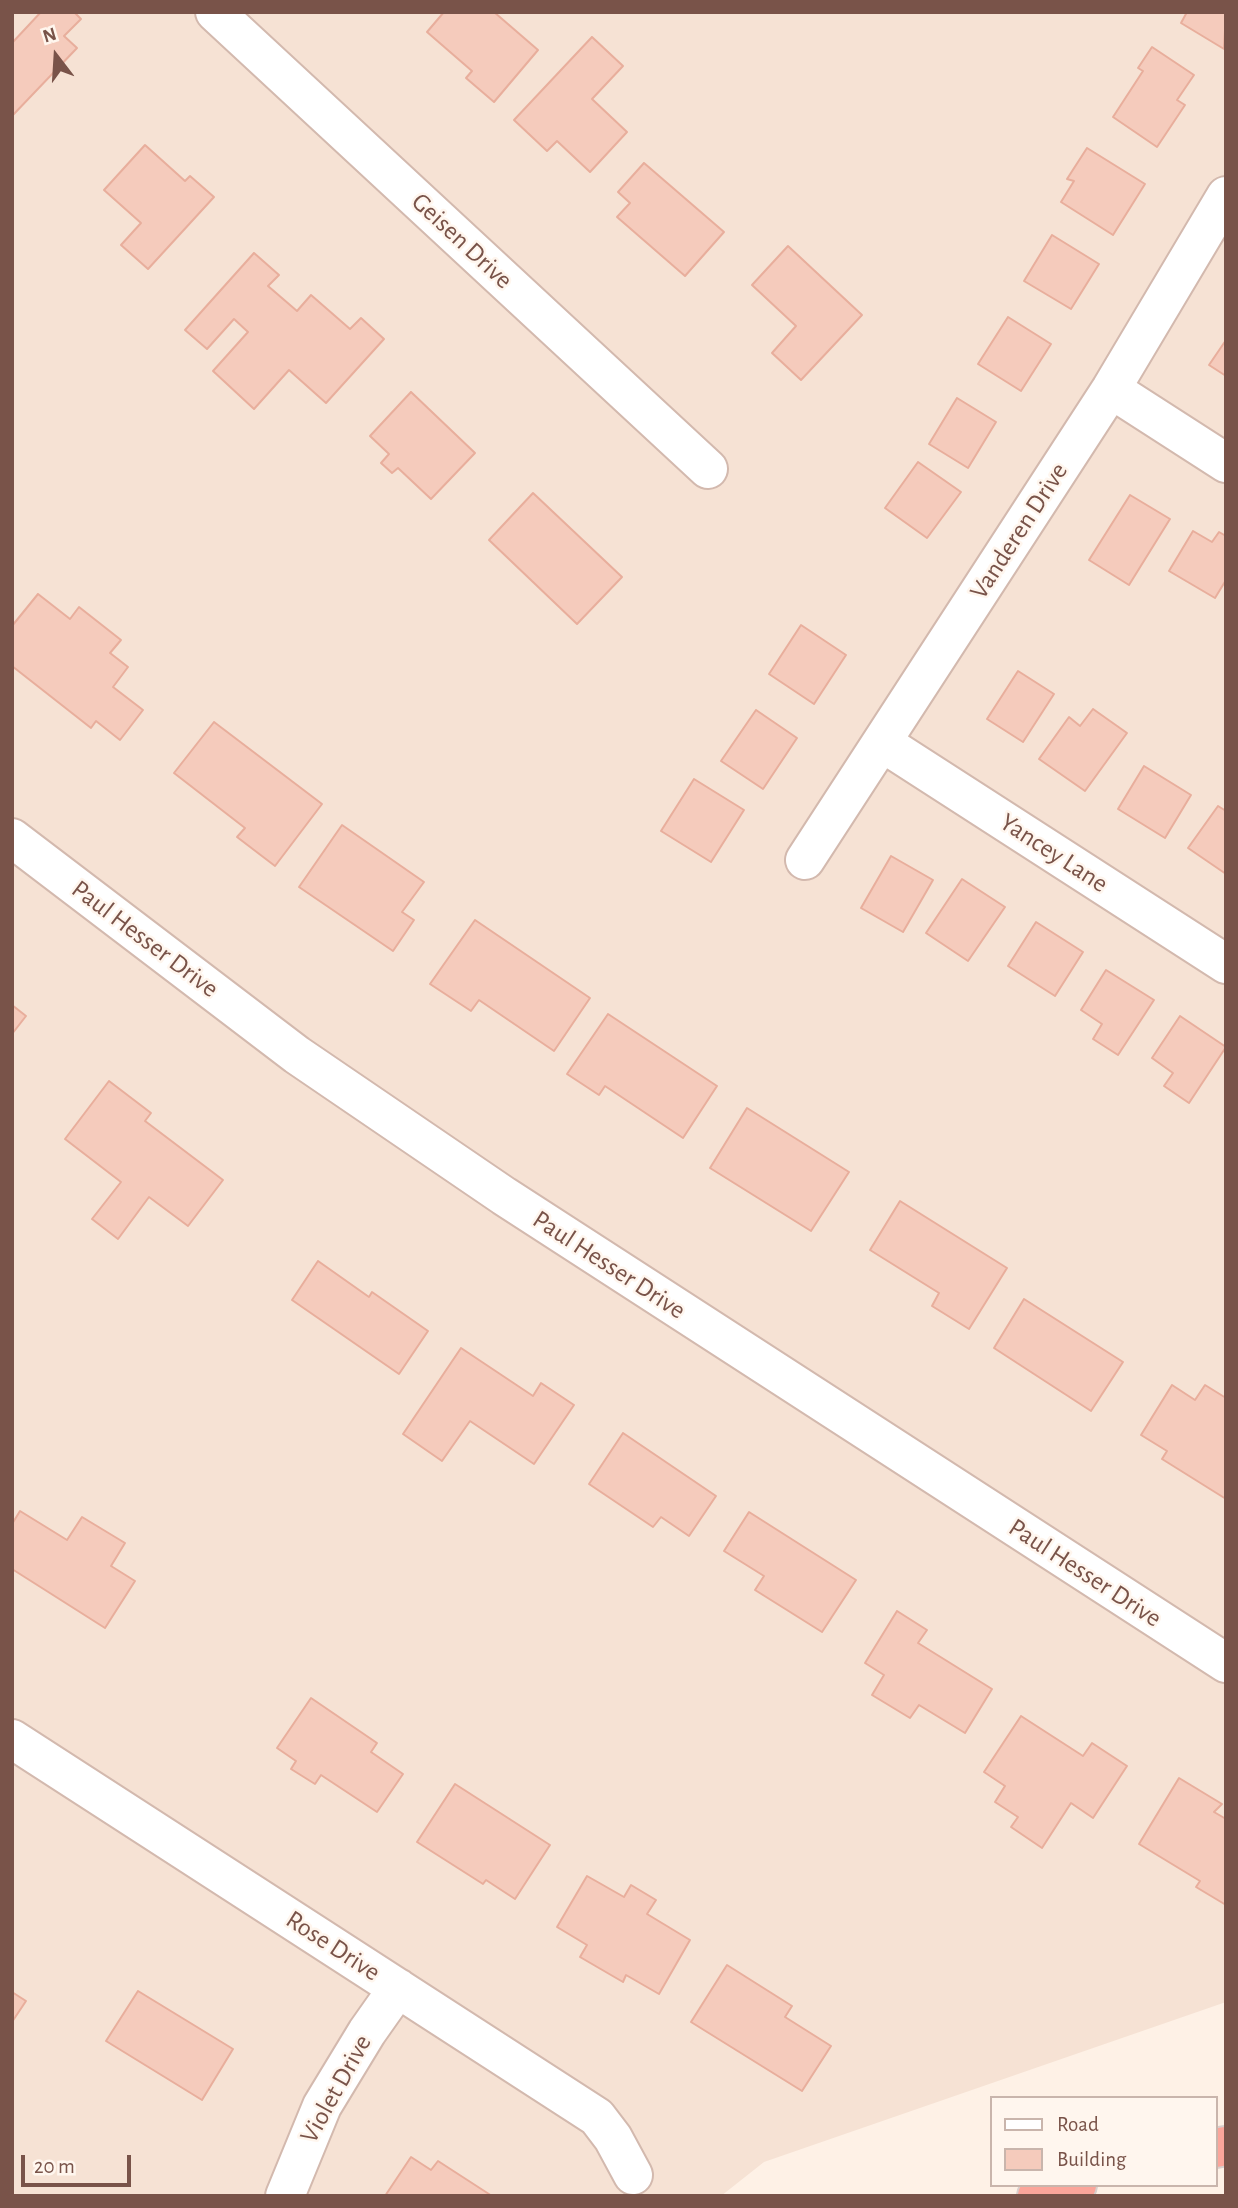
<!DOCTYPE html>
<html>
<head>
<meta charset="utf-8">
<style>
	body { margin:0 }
	#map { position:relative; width:1238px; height:2208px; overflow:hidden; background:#fef1e6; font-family:"Alegreya Sans",sans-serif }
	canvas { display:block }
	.frame { position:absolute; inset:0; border:14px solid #795349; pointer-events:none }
	.legend { position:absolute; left:990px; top:2096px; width:228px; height:91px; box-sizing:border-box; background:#fff6ee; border:2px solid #c9b5ac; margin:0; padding:9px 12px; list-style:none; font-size:21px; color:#795349 }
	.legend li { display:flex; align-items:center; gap:14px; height:35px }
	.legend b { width:35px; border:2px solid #c9b5ac }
	.north { position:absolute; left:21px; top:21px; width:70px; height:70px; -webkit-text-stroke:5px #fff6ee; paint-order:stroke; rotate:343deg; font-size:19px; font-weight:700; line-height:28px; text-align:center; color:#795349 }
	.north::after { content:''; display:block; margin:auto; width:24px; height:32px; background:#795349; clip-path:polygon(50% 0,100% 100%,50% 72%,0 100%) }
	.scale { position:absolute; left:21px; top:2155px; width:110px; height:32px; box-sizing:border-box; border:4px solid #795349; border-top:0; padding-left:9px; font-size:21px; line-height:24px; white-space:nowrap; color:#795349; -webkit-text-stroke:5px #fff6ee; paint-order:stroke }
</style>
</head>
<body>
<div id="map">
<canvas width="1238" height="2208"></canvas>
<div class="frame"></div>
<ul class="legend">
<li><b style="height:9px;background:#fff"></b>Road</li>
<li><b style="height:19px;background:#f5cbbc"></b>Building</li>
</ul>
<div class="north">N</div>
<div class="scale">20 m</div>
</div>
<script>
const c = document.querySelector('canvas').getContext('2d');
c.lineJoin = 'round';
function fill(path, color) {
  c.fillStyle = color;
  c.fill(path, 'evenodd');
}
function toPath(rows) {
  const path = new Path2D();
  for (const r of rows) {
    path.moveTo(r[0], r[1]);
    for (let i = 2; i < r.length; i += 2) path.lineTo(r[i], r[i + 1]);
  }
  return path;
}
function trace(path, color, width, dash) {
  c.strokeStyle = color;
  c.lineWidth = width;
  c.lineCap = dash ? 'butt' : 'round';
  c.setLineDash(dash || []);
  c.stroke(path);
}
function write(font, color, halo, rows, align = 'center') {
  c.font = font + ' "Alegreya Sans",sans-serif';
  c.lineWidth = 5;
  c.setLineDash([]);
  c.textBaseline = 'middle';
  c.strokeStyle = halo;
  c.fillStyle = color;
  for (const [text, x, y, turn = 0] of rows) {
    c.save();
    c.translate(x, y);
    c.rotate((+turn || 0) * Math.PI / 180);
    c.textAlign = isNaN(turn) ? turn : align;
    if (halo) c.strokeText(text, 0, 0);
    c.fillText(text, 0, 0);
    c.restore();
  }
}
fill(toPath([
	[12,12,1226,12,1226,2002,764,2162,721,2196,12,2196]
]), '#f6e2d4');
const building = toPath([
	[41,12,74,12,81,19,64,36,77,48,12,116,12,43,41,12],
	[444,12,494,12,538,50,494,102,466,78,472,71,427,32,444,12],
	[1187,12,1226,12,1224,49,1181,23,1187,12],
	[592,37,623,66,592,99,627,132,590,172,557,141,547,151,514,120,592,37],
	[1152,47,1194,75,1177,100,1185,105,1157,147,1113,117,1143,71,1138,68,1152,47],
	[145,145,185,181,190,176,214,197,148,269,121,245,141,223,104,190,145,145],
	[1087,148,1145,184,1113,235,1061,202,1074,181,1067,179,1087,148],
	[644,163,724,232,685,276,617,217,630,203,618,192,644,163],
	[1052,235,1099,264,1071,309,1024,281,1052,235],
	[788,246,862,315,801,380,772,353,796,326,752,285,788,246],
	[254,253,279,275,268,286,297,311,311,295,350,329,361,318,384,339,326,403,289,370,254,409,213,371,248,332,234,319,207,349,185,330,254,253],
	[1008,317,1051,344,1021,391,978,364,1008,317],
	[1226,340,1226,376,1209,365,1226,340],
	[411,392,475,453,431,499,398,468,392,473,381,463,389,454,370,436,411,392],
	[957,398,996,422,968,468,929,444,957,398],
	[918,462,961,492,927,538,885,508,918,462],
	[533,493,622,577,577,624,489,540,533,493],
	[1130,495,1170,519,1129,585,1089,560,1130,495],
	[1193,531,1212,542,1219,532,1226,536,1226,580,1215,598,1169,571,1193,531],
	[38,594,70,619,79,607,121,640,110,653,128,667,113,687,143,710,120,740,96,721,91,728,12,666,12,626,38,594],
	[801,625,846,655,814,704,769,674,801,625],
	[1018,671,1054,694,1023,742,987,719,1018,671],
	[1093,709,1127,733,1085,791,1039,759,1069,717,1080,726,1093,709],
	[756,710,797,738,763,789,721,761,756,710],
	[214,722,322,804,275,866,237,837,245,828,174,773,214,722],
	[1144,766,1191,795,1165,838,1118,809,1144,766],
	[694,779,744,810,711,862,661,831,694,779],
	[1218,806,1226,811,1226,874,1188,848,1218,806],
	[342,825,424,882,402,912,414,920,393,951,299,887,342,825],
	[891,856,933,880,903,932,861,908,891,856],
	[962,879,1005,907,968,961,926,933,962,879],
	[475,920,590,998,554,1051,479,1000,471,1011,430,984,475,920],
	[1036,922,1083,952,1055,996,1008,966,1036,922],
	[1106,970,1154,1000,1118,1055,1093,1039,1102,1024,1081,1010,1106,970],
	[12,1005,26,1016,12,1034,12,1005],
	[608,1014,717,1086,683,1138,605,1086,599,1095,567,1074,608,1014],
	[1180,1016,1226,1047,1189,1103,1164,1086,1173,1073,1152,1058,1180,1016],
	[109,1081,151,1113,145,1121,223,1180,188,1226,149,1197,118,1239,92,1219,121,1182,65,1139,109,1081],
	[747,1108,849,1172,811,1231,710,1168,747,1108],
	[900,1201,1007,1268,969,1329,932,1306,939,1293,870,1250,900,1201],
	[318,1261,369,1297,372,1292,428,1331,399,1374,292,1300,318,1261],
	[1024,1299,1123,1362,1091,1411,994,1348,1024,1299],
	[461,1348,533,1396,541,1383,574,1405,534,1464,470,1421,442,1461,403,1434,461,1348],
	[1172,1385,1195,1400,1205,1385,1226,1398,1226,1499,1162,1459,1167,1451,1141,1435,1172,1385],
	[623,1433,716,1496,689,1536,661,1517,653,1527,589,1484,623,1433],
	[20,1511,67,1540,82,1517,125,1543,111,1566,135,1581,105,1628,12,1569,12,1524,20,1511],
	[749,1512,856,1580,822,1632,755,1590,764,1576,724,1551,749,1512],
	[897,1611,927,1630,918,1643,992,1689,965,1733,919,1705,910,1718,872,1695,884,1675,865,1663,897,1611],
	[311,1698,377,1743,371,1752,403,1774,377,1812,321,1775,315,1784,291,1769,296,1761,277,1748,311,1698],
	[1021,1716,1083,1756,1092,1743,1127,1766,1093,1818,1071,1803,1042,1848,1011,1827,1018,1817,995,1802,1005,1786,984,1772,1021,1716],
	[1179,1778,1222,1804,1214,1812,1226,1819,1226,1905,1196,1887,1200,1881,1139,1844,1179,1778],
	[455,1784,550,1845,515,1899,486,1880,483,1884,417,1842,455,1784],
	[587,1876,624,1897,631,1885,656,1900,647,1914,690,1940,659,1994,626,1975,623,1982,580,1957,587,1945,557,1927,587,1876],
	[727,1965,792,2006,785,2017,831,2046,802,2091,691,2022,727,1965],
	[138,1991,233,2049,202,2100,106,2041,138,1991],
	[12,1992,26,2001,12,2022,12,1992],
	[411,2157,431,2170,438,2161,492,2196,385,2196,411,2157]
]);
fill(building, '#f5cbbc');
trace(building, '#e8ae9c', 2);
const street = toPath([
	[215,12,708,469],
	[1111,389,1226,463],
	[883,743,1226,964],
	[12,838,297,1055,504,1196,1226,1663],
	[805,860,1111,389,1226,196],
	[12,1739,597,2117,613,2138,633,2175],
	[285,2196,322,2106,367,2032,398,1988]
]);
const highway = toPath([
	[1215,2148,1226,2146],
	[1037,2196,1077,2185]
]);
trace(street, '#d3b9ae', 42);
trace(highway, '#d9cfcc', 42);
trace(street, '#fff', 38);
trace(highway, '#fba59a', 38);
write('26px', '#795349', '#fff6ee', [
	["Geisen Drive",462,241,43],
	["Vanderen Drive",1019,531,-57],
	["Yancey Lane",1054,853,33],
	["Paul Hesser Drive",145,939,37],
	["Paul Hesser Drive",609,1265,33],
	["Paul Hesser Drive",1085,1573,33],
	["Rose Drive",333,1946,33],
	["Violet Drive",336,2089,-61]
]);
</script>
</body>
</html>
